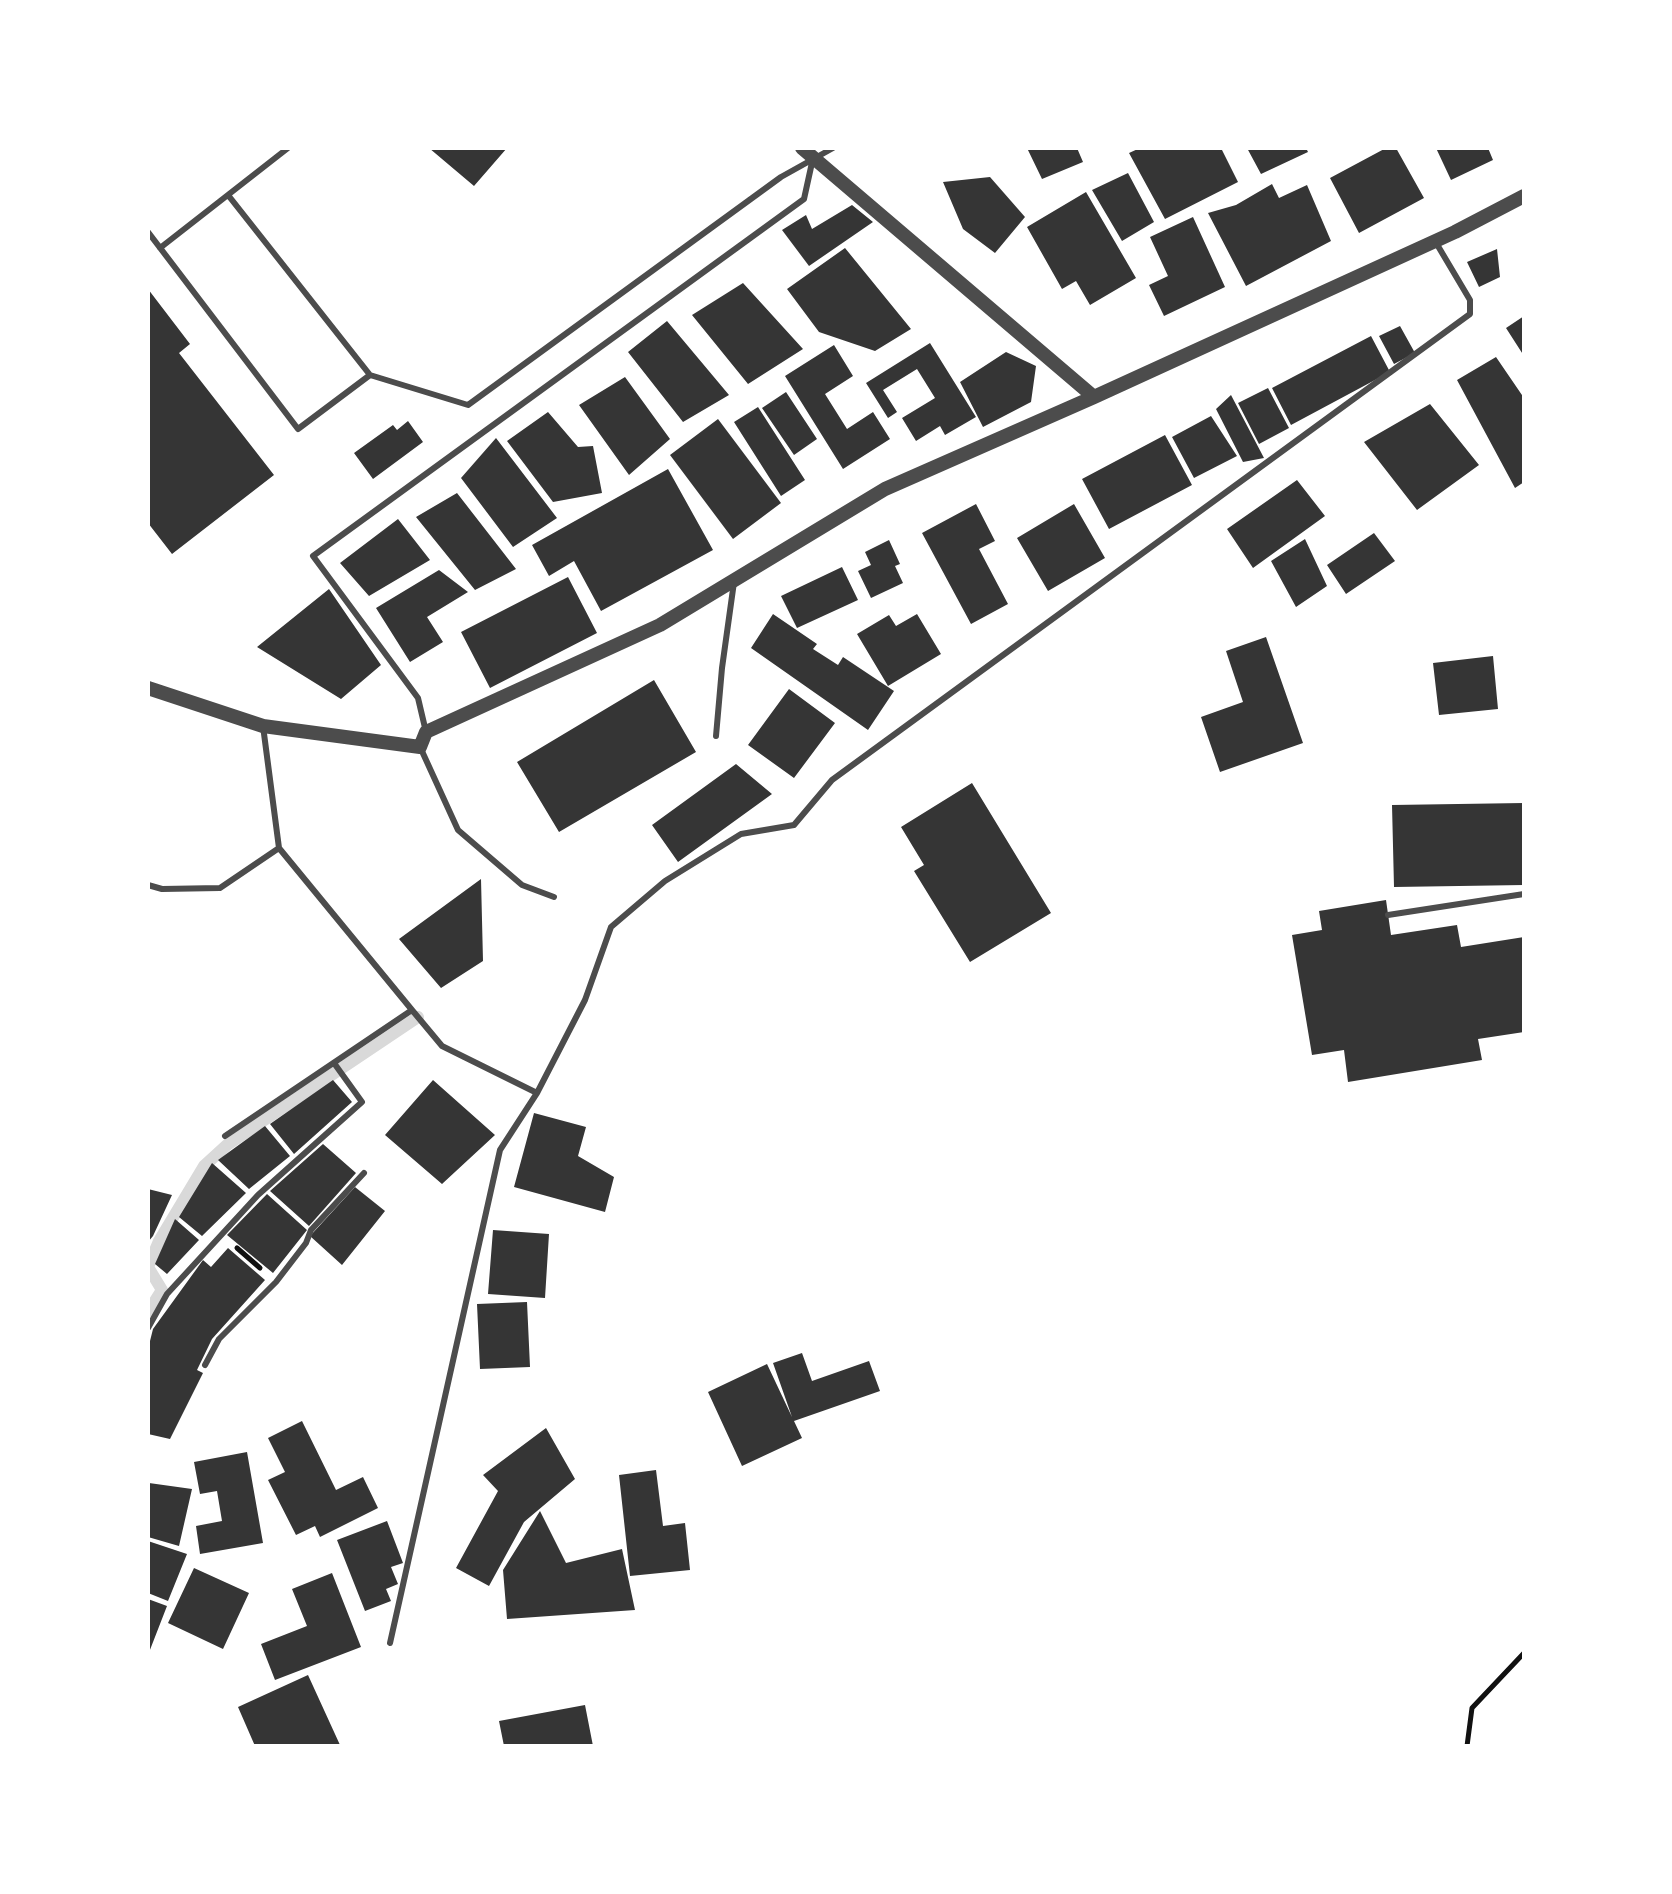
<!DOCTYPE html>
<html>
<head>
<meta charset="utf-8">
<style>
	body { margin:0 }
	#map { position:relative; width:1672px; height:1894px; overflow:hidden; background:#fff; font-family:Mulish,sans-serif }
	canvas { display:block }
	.frame { position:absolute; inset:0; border:150px solid #fff; pointer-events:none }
</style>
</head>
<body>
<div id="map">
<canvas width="1672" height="1894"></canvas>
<div class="frame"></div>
</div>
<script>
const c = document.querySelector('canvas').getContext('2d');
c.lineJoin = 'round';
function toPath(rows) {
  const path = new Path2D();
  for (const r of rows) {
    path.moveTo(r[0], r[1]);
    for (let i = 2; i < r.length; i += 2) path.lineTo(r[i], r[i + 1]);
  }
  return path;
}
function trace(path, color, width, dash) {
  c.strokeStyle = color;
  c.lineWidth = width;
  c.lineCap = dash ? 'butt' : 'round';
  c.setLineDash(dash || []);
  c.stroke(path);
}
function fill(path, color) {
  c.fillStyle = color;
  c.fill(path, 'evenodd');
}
trace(toPath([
	[148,1312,162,1290,148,1267,159,1241,204,1166,227,1145,418,1017]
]), '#d9d9d9', 12);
fill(toPath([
	[429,148,507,148,474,186],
	[1027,148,1077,148,1083,162,1042,179],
	[1140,148,1221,148,1238,182,1165,219,1129,153],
	[1247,148,1306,148,1308,152,1261,174],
	[1386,148,1396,148,1424,198,1359,233,1330,178],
	[1436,148,1488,148,1493,160,1451,180],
	[1128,173,1154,222,1122,241,1092,190],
	[990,177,1025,217,995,253,963,229,943,182],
	[1272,184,1279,198,1307,185,1331,241,1246,286,1208,213,1236,205],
	[1086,192,1136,278,1090,305,1076,281,1062,289,1027,227],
	[852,205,873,222,809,266,782,230,806,215,812,229],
	[1193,217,1225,287,1164,316,1149,285,1168,276,1150,237],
	[845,248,911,329,875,351,819,332,787,289],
	[1497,249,1500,277,1479,287,1467,262],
	[743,283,803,349,748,384,692,315],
	[148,289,190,344,179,353,274,475,172,554,148,523],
	[1524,316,1524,356,1506,328],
	[667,321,729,395,683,422,628,352],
	[1400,326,1415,353,1394,364,1379,336],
	[1371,336,1390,372,1291,425,1272,388],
	[930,343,976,417,945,435,940,426,916,441,902,418,935,398,917,369,883,390,897,412,888,418,866,383],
	[834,345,853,376,825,394,847,429,873,412,890,439,843,469,785,376],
	[1006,352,1036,366,1031,402,983,427,960,382],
	[1496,357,1524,398,1524,482,1515,488,1457,380],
	[625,377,670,439,629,475,579,405],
	[1268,388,1289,428,1259,444,1238,403],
	[786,392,817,439,794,455,762,408],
	[1231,395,1264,458,1243,462,1216,409],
	[1430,404,1479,465,1417,510,1364,442],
	[758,407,805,480,781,496,734,422],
	[548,412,578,447,593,446,602,493,553,502,507,441],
	[1211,416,1237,456,1194,478,1172,437],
	[718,419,781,503,733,539,670,455],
	[408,421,423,442,373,479,354,453,393,425,397,430],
	[1165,435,1192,485,1109,529,1082,479],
	[496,438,557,518,513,547,461,478],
	[668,469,713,550,601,611,574,561,549,576,532,545],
	[1297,480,1325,516,1253,568,1227,529],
	[457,493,516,569,475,590,416,517],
	[976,504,995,541,979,549,1008,604,971,624,922,533],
	[1074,504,1105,558,1048,591,1017,538],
	[398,519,430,560,369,596,340,563],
	[1374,533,1395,561,1346,594,1327,565],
	[1305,539,1327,586,1296,607,1271,561],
	[889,540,900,564,895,566,903,583,871,598,858,571,871,565,865,552],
	[842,567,858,600,797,628,781,596],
	[439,570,468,592,427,617,443,642,410,662,376,608],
	[568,577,597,633,490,688,461,632],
	[329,589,381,665,341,699,257,647],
	[773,614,817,644,813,649,838,665,843,657,894,691,868,730,751,648],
	[917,614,941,654,888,686,857,634,889,615,896,626],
	[1266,637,1303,743,1220,772,1201,717,1243,702,1226,651],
	[1493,656,1498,709,1439,715,1433,663],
	[654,680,696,752,559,832,517,762],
	[789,689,835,723,794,778,748,745],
	[736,764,772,794,678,862,652,825],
	[972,783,1051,913,970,962,914,871,924,865,901,827],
	[1524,803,1524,885,1394,887,1392,805],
	[481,879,483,961,441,988,399,939],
	[1386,900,1391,935,1457,925,1461,947,1524,937,1524,1032,1478,1039,1482,1060,1348,1082,1344,1050,1312,1055,1292,935,1322,930,1319,911],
	[333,1080,352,1102,294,1154,270,1124],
	[433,1080,495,1135,442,1184,385,1135],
	[534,1113,586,1127,578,1156,614,1177,605,1212,514,1187],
	[265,1126,290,1156,249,1189,218,1160],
	[323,1144,356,1173,309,1226,270,1191],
	[212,1163,246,1193,202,1236,179,1217],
	[355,1187,385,1211,342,1265,310,1236],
	[148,1189,172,1195,153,1236,148,1242],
	[267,1194,307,1230,273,1273,227,1235],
	[175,1219,199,1240,167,1274,155,1264],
	[493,1230,549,1234,545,1298,488,1294],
	[228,1248,265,1280,212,1339,197,1370,203,1373,170,1439,148,1434,148,1349,153,1329,203,1260,211,1267],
	[527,1302,530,1367,480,1369,477,1304],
	[802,1353,812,1381,869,1361,880,1391,794,1421,802,1438,742,1466,708,1392,767,1364,792,1417,773,1363],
	[302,1421,336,1490,363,1477,378,1508,320,1537,315,1526,296,1535,268,1480,285,1472,268,1438],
	[546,1428,575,1479,524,1522,489,1586,456,1568,498,1491,483,1475],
	[247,1452,263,1543,200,1554,196,1526,222,1521,217,1491,200,1494,194,1462],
	[656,1470,663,1526,685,1523,690,1570,630,1576,619,1475],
	[149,1483,192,1489,179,1546,148,1537],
	[540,1511,566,1563,622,1549,635,1610,507,1619,503,1570],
	[387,1521,403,1563,391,1567,398,1584,386,1589,391,1601,365,1611,337,1540],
	[148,1541,187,1554,168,1601,148,1593],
	[194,1568,249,1593,223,1649,168,1623],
	[332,1573,361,1647,275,1680,261,1644,307,1626,292,1589],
	[148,1599,167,1606,148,1655],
	[308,1675,340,1745,255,1746,238,1707],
	[585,1705,593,1746,504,1746,499,1721]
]), '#353535');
trace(toPath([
	[237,1248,260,1268],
	[1467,1746,1472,1708,1524,1653]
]), '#111', 5);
trace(toPath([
	[228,195,370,375,468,405,781,177,833,148],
	[148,232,298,429,370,375],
	[160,248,288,148],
	[426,732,418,698,313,556,804,199,813,158],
	[716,736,722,668,734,582],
	[421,749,458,830,522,885,554,897],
	[148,885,162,889,220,888,279,848],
	[1388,915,1524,894],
	[412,1010,442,1046,537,1093],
	[225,1136,412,1010,279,848,263,726],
	[148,1328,167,1294,258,1195,362,1102,334,1063],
	[205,1365,219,1339,276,1282,306,1243,311,1230,364,1173],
	[390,1643,500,1150,537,1093,585,1000,611,927,665,881,741,834,794,825,832,780,1470,314,1470,300,1435,241]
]), '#4c4c4c', 6);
trace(toPath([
	[802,148,1094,397],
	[148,688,263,726,420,747,426,732,660,625,885,489,1094,397,1455,232,1524,196]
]), '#4c4c4c', 14);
</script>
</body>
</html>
